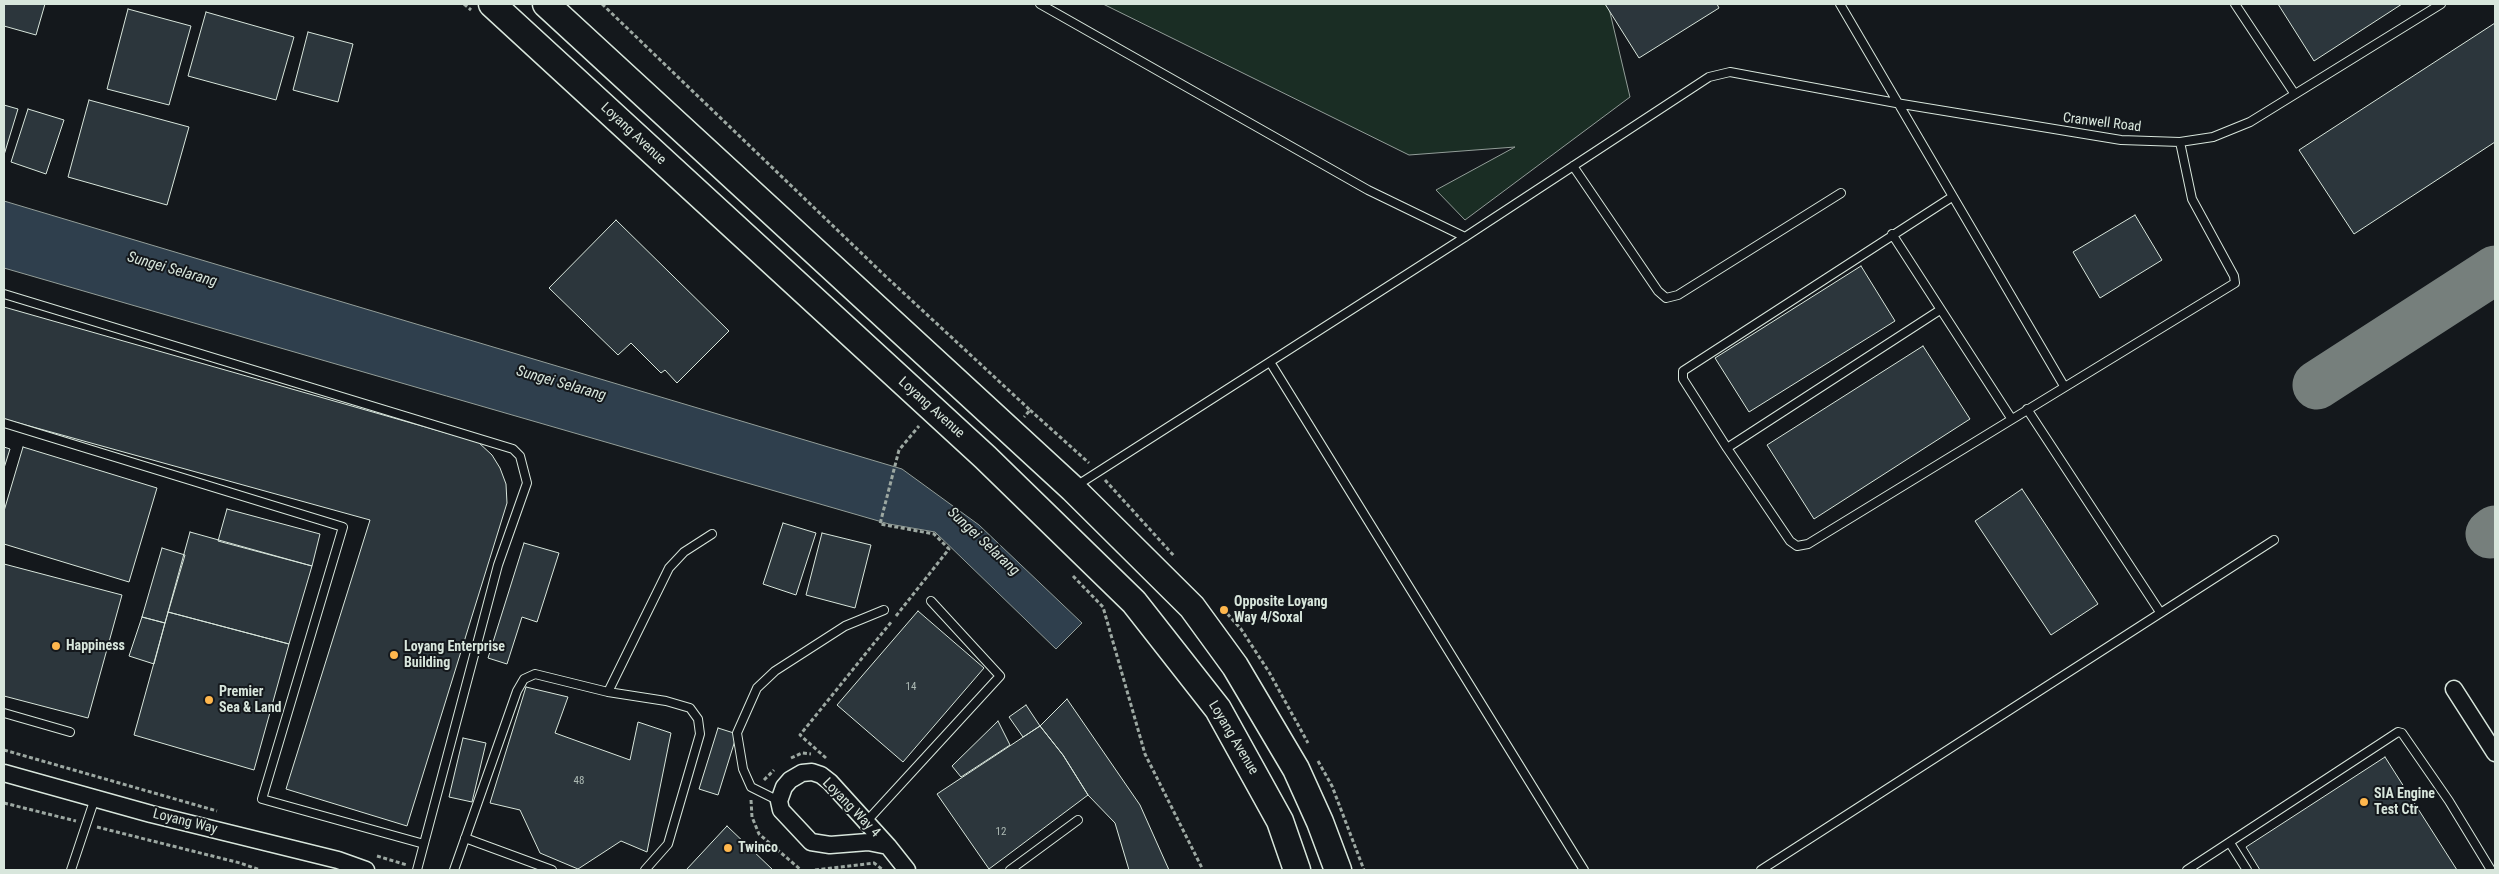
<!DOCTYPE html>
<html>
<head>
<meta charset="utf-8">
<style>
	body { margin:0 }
	#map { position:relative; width:2499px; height:874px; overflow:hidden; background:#14181c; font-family:"Roboto Condensed",sans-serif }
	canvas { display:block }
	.frame { position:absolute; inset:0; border:5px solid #d8e6dc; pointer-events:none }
</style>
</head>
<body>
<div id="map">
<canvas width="2499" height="874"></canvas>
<div class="frame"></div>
</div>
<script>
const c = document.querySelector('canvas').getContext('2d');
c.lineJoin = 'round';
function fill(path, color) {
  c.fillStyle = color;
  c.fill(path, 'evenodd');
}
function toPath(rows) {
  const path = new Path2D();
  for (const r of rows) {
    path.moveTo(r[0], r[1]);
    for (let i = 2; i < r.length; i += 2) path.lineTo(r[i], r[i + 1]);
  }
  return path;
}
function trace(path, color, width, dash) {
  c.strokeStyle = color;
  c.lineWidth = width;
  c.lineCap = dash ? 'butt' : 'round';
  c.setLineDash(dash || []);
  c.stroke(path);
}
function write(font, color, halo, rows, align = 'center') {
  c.font = font + ' "Roboto Condensed",sans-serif';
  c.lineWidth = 4;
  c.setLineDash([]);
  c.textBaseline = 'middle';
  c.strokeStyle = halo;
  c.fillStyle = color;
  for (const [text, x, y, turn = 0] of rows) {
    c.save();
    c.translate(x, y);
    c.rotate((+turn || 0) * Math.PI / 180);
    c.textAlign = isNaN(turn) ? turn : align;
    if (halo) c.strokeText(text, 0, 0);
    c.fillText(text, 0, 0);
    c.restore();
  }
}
const green = toPath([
	[1103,4,1608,4,1630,97,1465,220,1436,190,1515,147,1409,155,1103,4]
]);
fill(green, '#1a2d24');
trace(green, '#939e99', 1);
const water = toPath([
	[4,201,902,469,979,525,1082,623,1056,649,935,532,889,524,4,268,4,201]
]);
fill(water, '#2f3f4d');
trace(water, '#939e99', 1);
trace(toPath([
	[2317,385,2495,270],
	[2490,534,2495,530]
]), '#767f7c', 49);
const building = toPath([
	[4,4,45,4,36,35,4,26,4,4],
	[1605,4,1717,4,1719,8,1639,58,1605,4],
	[2278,4,2402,4,2314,61,2278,4],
	[128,9,191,26,169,105,107,89,128,9],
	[206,12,294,37,276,100,188,76,206,12],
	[2495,23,2495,142,2354,234,2299,150,2495,23],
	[308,32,353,44,338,102,293,90,308,32],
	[89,100,189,127,167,205,68,177,89,100],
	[4,105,18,109,4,155,4,105],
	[28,109,64,120,46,174,11,162,28,109],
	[2135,215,2162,260,2100,298,2073,252,2135,215],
	[616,220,729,331,677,383,665,370,661,373,631,343,618,355,549,288,616,220],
	[1861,266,1895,321,1749,412,1715,358,1861,266],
	[4,307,478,442,492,455,500,468,506,484,507,503,407,826,286,789,370,520,4,419,4,307],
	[1923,346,1970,419,1814,519,1767,445,1923,346],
	[4,447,10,449,4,468,4,447],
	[23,447,157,488,129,582,4,544,4,511,23,447],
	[2022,489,2098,604,2051,635,1975,521,2022,489],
	[227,509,320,534,312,566,218,541,227,509],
	[783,523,816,533,796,595,763,584,783,523],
	[190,532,312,566,289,644,168,612,190,532],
	[822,533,871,545,855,608,806,595,822,533],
	[524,543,559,553,537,622,522,617,507,664,488,658,524,543],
	[162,548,185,555,165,623,142,617,162,548],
	[4,564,122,595,88,718,4,696,4,564],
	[918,611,984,668,903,762,837,705,918,611],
	[168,612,289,644,254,770,134,735,168,612],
	[142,617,165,623,154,664,129,656,142,617],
	[526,687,568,697,555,733,630,760,638,722,671,733,647,852,621,841,578,869,540,853,520,810,490,803,526,687],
	[1067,699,1140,805,1169,870,1129,870,1115,823,1088,795,1063,755,1040,726,1067,699],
	[1026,705,1040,726,1023,737,1009,717,1026,705],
	[998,721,1010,745,961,777,952,766,998,721],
	[1040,726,1063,755,1088,795,989,869,937,794,1040,726],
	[718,728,737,734,718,795,699,789,718,728],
	[463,738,486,743,472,802,449,797,463,738],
	[2385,757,2457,870,2260,870,2246,847,2385,757],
	[727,826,773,870,686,870,727,826]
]);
fill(building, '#2c363c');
trace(building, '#d8e6dc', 1);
const lane = toPath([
	[1040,4,1368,190,1465,237],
	[1840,4,2064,386],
	[2235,4,2294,93],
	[1573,166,1658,291,1666,298,1678,295,1841,193],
	[1952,197,1683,371,1683,379,1727,448,1790,541,1797,546,1808,544,2235,283,2234,276,2192,199,2180,142],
	[1892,234,2011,418],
	[4,294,513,449,520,456,527,483,498,565,417,870],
	[1270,362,1584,870],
	[2027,409,2160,612],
	[4,423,343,527,262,799,424,844],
	[1727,448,1940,310],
	[1076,486,1465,237,1709,77,1730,72,1896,103,2121,140,2180,142,2213,137,2250,122,2441,4],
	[608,692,669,568,684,552,712,534],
	[4,713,70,732],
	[779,801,751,787,743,769,737,733,757,688,775,671,845,626,884,610],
	[866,822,1000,676,931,601],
	[465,838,552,870],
	[2230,843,2247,870],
	[71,870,95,798],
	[454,870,517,691,524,679,535,674,608,692,666,701,690,708,698,719,700,734,668,844,645,870],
	[1010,870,1078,820],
	[1761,870,2274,540],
	[2187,870,2398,732,2402,733,2449,801,2491,870]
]);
const street = toPath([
	[2454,689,2495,753],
	[4,773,151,814,338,860,366,870],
	[888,846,868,842,830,845,811,842,781,810,779,801,784,787,790,780,802,773,812,772,821,775,830,782,888,846,907,870]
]);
const primary = toPath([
	[492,4,985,457,1134,602,1218,709,1280,821,1297,870],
	[546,4,1073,489,1192,607,1235,666,1296,769,1320,822,1338,870]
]);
trace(lane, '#d8e6dc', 10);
trace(street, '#d8e6dc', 19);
trace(primary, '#d8e6dc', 29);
trace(toPath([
	[464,4,471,10],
	[602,4,881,272,1030,410,1024,417],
	[1030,410,1089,463],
	[1105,480,1175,557],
	[1073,576,1103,607,1145,754,1203,870],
	[1223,609,1241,629,1269,672,1308,743],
	[896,616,949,549,934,534,880,524,899,450,919,426],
	[4,750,217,811],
	[791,758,802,753,811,754],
	[826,758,800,735,892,621],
	[1318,761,1332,786,1364,870],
	[764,780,774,770],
	[751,800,752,817,759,834,801,870],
	[4,803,76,821],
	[97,827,240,863,260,870],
	[377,856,407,865],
	[815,870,874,863,883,870]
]), '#9da8a2', 3, [4, 2.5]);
trace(lane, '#14181c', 8);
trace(street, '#14181c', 16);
trace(primary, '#14181c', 26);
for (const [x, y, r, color] of [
	[1224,610,5,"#ffb74d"],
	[56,646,5,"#ffb74d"],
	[394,655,5,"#ffb74d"],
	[209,700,5,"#ffb74d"],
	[2364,802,5,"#ffb74d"],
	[728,848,5,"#ffb74d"]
]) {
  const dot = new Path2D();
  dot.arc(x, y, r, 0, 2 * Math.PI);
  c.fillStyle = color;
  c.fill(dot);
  trace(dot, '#14181c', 2);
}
write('11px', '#adbab4', null, [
	["14",911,687],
	["48",579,781],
	["12",1001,832]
]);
write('14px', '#d8e6dc', '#14181c', [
	["Cranwell Road",2102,123,7],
	["Loyang Avenue",633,134,43],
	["Loyang Avenue",931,408,42],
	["Loyang Avenue",1233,738,59],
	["Loyang Way 4",851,808,46],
	["Loyang Way",185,822,14]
]);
write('bold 14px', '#d8e6dc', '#14181c', [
	["Opposite Loyang",1234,602],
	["Way 4/Soxal",1234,618],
	["Happiness",66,646],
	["Loyang Enterprise",404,647],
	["Building",404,663],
	["Premier",219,692],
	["Sea & Land",219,708],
	["SIA Engine",2374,794],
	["Test Ctr",2374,810],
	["Twinco",738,848]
], 'left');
write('italic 15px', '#d8e6dc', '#14181c', [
	["Sungei Selarang",172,270,16],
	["Sungei Selarang",561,384,16],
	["Sungei Selarang",983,542,43]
]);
</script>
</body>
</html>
